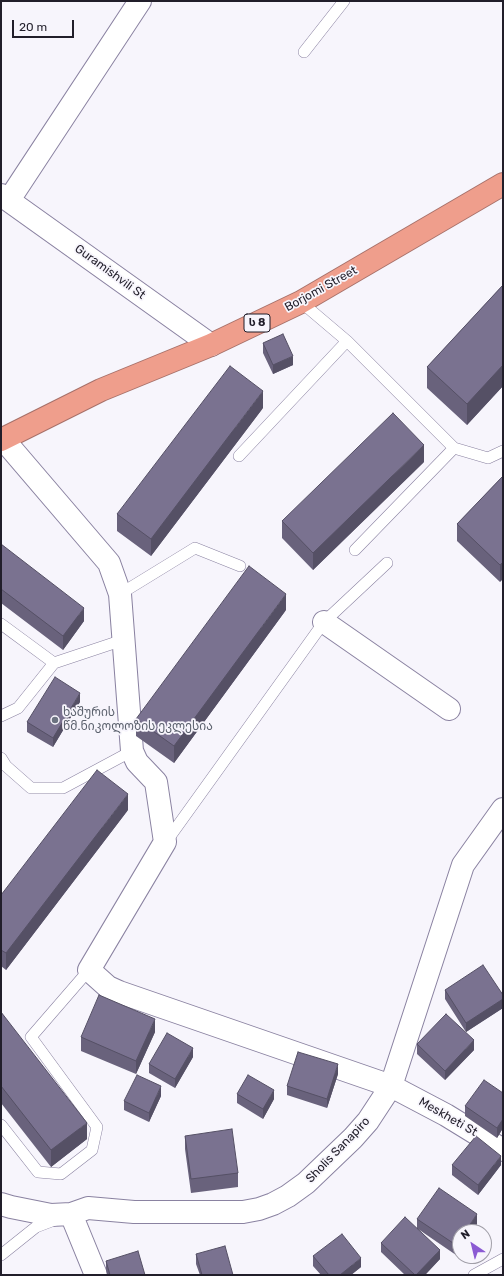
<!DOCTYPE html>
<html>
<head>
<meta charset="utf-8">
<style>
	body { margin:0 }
	#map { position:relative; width:504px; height:1276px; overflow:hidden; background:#f7f5fc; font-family:Rubik,sans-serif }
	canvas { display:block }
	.frame { position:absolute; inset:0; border:2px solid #211e2a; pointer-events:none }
	.north { position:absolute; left:452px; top:1224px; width:40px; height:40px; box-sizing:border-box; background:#f7f5fc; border:1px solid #a19fa8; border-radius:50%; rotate:325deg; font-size:11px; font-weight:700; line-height:16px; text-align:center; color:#211e2a }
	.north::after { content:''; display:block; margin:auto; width:14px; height:18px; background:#8b5ad3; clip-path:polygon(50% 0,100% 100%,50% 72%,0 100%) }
	.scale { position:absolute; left:12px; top:20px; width:62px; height:18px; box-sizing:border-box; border:2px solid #211e2a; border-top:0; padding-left:5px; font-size:12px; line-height:14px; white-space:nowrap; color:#211e2a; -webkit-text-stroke:3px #f7f5fc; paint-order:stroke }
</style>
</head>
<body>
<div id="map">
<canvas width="504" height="1276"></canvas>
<div class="frame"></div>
<div class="north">N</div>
<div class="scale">20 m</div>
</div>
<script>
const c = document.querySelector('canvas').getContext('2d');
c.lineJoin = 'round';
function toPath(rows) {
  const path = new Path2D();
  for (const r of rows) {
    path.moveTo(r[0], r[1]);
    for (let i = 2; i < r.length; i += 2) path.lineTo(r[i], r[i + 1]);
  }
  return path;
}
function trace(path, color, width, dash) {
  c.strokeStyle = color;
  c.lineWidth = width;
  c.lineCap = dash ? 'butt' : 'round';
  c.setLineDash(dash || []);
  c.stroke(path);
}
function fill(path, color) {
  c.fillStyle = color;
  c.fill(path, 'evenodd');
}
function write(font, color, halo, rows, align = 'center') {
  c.font = font + ' Rubik,"Noto Sans Georgian",sans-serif';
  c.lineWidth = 3.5;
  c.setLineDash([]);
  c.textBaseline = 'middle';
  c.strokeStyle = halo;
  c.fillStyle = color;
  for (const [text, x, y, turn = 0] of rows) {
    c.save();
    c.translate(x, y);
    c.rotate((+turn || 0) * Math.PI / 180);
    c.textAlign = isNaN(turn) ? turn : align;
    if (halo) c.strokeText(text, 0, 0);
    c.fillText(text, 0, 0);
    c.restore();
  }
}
const lane = toPath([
	[304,52,344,1],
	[301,302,347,341,454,448,355,550],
	[454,448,488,458,503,451],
	[239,456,347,341],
	[120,594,195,548,240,566],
	[1,624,54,663],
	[1,716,18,708,54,663,123,640],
	[1,758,6,766,31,788,63,788,132,751],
	[166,842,324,622,387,563],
	[1,1125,38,1172,61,1174,92,1150,97,1127,31,1037,89,970],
	[1,1255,36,1227,57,1219],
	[474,1275,503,1259]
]);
const street = toPath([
	[1,195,211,345],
	[9,200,140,1],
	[3,439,109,563,120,594,132,751,137,762,156,782,165,842,89,970,108,987,119,992,391,1086,446,1115,503,1150],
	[324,622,449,709],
	[1,1204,11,1207,51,1215,71,1214,88,1208,134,1212,243,1212,259,1209,273,1204,288,1196,306,1183,353,1138,368,1121,391,1086,463,865,503,809],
	[71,1214,96,1275]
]);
const highway = toPath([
	[1,440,101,390,211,345,301,302,503,184]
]);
trace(lane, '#8a82a1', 12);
trace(street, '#8a82a1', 24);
trace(highway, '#a7716a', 24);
trace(lane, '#fff', 11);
trace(street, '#fff', 22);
trace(highway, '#ef9e8c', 22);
fill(toPath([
	[503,285,503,386,467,425,427,388,427,367],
	[263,343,293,365,273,374,263,353],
	[263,408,151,556,117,531,117,514],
	[424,462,313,570,282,538,282,521],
	[503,476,500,582,457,541,457,524],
	[1,544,84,621,63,650,1,603],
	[286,610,174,763,136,736,136,719],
	[80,702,53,747,27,732,27,722],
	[128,810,6,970,1,966,1,895],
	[445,990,503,995,503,1008,466,1032,445,999],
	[1,1012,87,1139,51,1167,1,1103],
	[155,1032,136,1074,81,1051,81,1037],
	[417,1044,474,1050,445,1080,417,1054],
	[193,1057,175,1088,149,1073,149,1064],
	[338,1074,327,1108,287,1095,287,1086],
	[503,1093,503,1128,497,1138,465,1116,465,1106],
	[237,1094,274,1099,263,1119,237,1103],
	[161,1096,149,1122,124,1110,124,1101],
	[185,1136,238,1173,238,1187,191,1193,185,1149],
	[452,1165,501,1165,478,1195,452,1175],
	[417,1219,477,1224,460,1232,460,1249,456,1255,418,1229,440,1259,425,1275,405,1275,381,1252,381,1243,417,1229],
	[196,1254,233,1275,200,1275,196,1264],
	[313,1256,361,1267,351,1275,321,1275,313,1266],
	[106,1261,145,1275,107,1275,106,1270]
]), '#69627c');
fill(toPath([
	[293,356,293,365,273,374,273,365],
	[503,365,503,386,467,425,467,404],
	[263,391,263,408,151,556,151,539],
	[424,445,424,462,313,570,313,553],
	[503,562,503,579,500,582,500,565],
	[286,594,286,610,174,763,174,746],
	[84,608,84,621,63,650,63,636],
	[80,693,80,702,53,747,53,738],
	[128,794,128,810,6,970,6,953],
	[503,999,503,1008,466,1032,466,1023],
	[155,1019,155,1032,136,1074,136,1061],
	[474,1040,474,1050,445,1080,445,1071],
	[193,1048,193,1057,175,1088,175,1079],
	[338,1064,338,1074,327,1108,327,1099],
	[161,1086,161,1096,149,1122,149,1113],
	[274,1090,274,1099,263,1119,263,1109],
	[503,1119,503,1128,497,1138,497,1128],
	[87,1123,87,1139,51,1167,51,1150],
	[501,1156,501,1165,478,1195,478,1185],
	[477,1214,477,1224,471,1232,465,1232],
	[460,1240,460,1249,456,1255,456,1245],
	[440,1250,440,1259,425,1275,416,1275],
	[361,1258,361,1267,351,1275,340,1275]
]), '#555065');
const building = toPath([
	[503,285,503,365,467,404,427,367,503,285],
	[283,334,293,356,273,365,263,343,283,334],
	[230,366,263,391,151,539,117,514,230,366],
	[393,413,424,445,313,553,282,521,393,413],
	[503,476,503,562,500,565,457,524,503,476],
	[1,544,84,608,63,636,1,589,1,544],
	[249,566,286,594,174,746,136,719,249,566],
	[55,677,80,693,53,738,27,722,55,677],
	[97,770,128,794,6,953,1,950,1,895,97,770],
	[483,965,503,995,503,999,466,1023,445,990,483,965],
	[99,995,155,1019,136,1061,81,1037,99,995],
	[1,1012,87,1123,51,1150,1,1086,1,1012],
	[446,1014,474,1040,445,1071,417,1044,446,1014],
	[167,1033,193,1048,175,1079,149,1064,167,1033],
	[298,1052,338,1064,327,1099,287,1086,298,1052],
	[137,1075,161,1086,149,1113,124,1101,137,1075],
	[248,1075,274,1090,263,1109,237,1094,248,1075],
	[484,1080,503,1093,503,1119,497,1128,465,1106,484,1080],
	[232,1129,238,1173,191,1179,185,1136,232,1129],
	[476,1136,501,1156,478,1185,452,1165,476,1136],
	[439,1188,477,1214,465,1232,460,1232,460,1240,456,1245,417,1219,439,1188],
	[405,1217,440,1250,416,1275,415,1275,381,1243,405,1217],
	[342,1234,361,1258,340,1275,329,1275,313,1256,342,1234],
	[225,1246,233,1275,202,1275,196,1254,225,1246],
	[138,1251,145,1275,110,1275,106,1261,138,1251]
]);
fill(building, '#7a7290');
trace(building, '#555065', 1);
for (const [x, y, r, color] of [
	[55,720,4,"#6b7280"]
]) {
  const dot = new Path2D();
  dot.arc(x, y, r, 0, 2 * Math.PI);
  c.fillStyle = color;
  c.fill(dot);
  trace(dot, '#f7f5fc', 1.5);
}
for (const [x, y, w] of [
	[257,323,26]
]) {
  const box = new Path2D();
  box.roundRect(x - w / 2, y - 9, w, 18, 3);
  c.fillStyle = '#f7f5fc';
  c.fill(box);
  trace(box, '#211e2a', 1);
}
write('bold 11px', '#211e2a', null, [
	["ს 8",257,323]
]);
write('12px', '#211e2a', '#f7f5fc', [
	["Guramishvili St",110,272,36],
	["Borjomi Street",321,289,-29],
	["Meskheti St",448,1117,30],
	["Sholis Sanapiro",338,1150,-46]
]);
write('12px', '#5b616d', '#f7f5fc', [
	["ხაშურის",63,713],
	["წმ.ნიკოლოზის ეკლესია",63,727]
], 'left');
</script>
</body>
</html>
